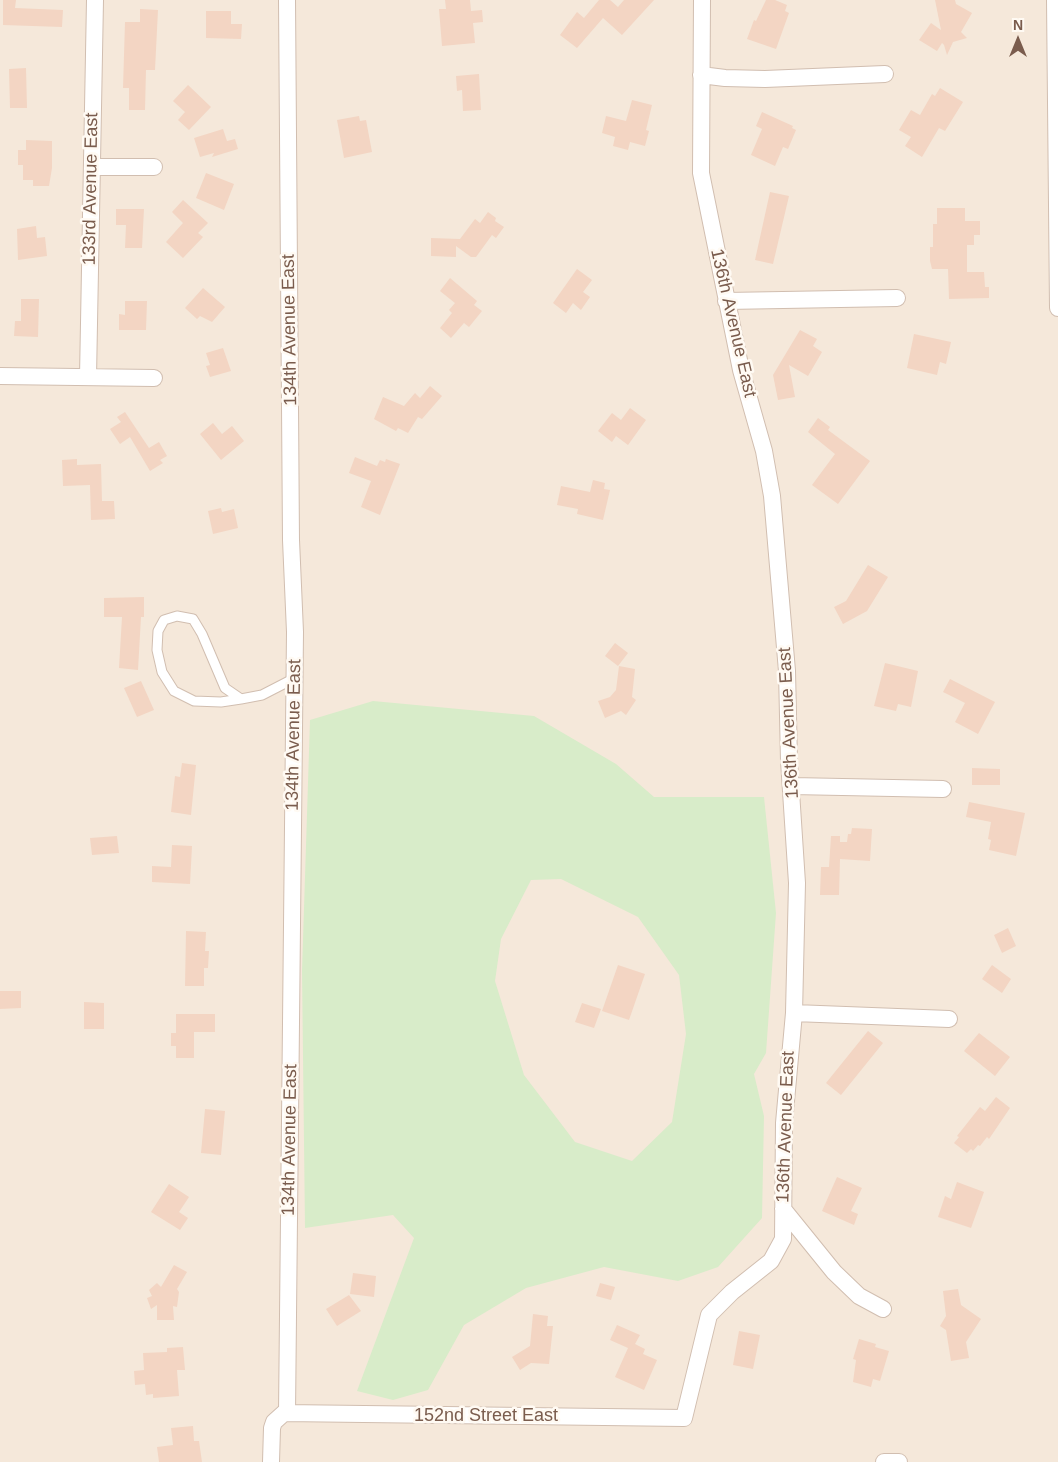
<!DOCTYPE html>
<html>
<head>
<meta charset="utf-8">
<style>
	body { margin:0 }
	#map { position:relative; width:1058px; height:1462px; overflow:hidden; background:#fdf6ec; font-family:Arial,sans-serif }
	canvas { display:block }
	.north { position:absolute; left:993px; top:15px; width:50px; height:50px; -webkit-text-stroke:4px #fffaf3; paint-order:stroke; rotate:0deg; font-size:14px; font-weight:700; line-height:20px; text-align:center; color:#7a5c4d }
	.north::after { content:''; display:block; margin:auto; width:18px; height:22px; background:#7a5c4d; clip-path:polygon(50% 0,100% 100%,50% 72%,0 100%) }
</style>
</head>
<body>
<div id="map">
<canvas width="1058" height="1462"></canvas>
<div class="north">N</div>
</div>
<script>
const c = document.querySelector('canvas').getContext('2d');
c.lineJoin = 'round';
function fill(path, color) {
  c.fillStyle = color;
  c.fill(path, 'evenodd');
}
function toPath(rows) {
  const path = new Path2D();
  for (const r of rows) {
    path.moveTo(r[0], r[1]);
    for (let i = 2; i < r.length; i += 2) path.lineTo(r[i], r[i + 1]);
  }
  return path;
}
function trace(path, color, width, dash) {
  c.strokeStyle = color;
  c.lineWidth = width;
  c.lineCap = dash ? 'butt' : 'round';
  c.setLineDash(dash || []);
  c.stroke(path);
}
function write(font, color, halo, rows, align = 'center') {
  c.font = font + ' Arial,sans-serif';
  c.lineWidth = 5;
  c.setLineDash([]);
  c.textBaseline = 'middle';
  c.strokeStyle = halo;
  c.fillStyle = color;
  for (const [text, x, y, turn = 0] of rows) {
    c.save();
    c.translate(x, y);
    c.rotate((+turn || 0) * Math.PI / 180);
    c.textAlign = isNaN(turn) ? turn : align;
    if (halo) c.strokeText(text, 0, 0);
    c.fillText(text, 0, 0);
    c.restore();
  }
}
fill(toPath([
	[0,0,1058,0,1058,1462,0,1462]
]), '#f5e8da');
fill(toPath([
	[373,701,534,716,616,764,654,797,764,797,776,913,766,1053,754,1074,764,1116,762,1218,718,1267,678,1281,604,1267,526,1288,464,1325,428,1390,393,1400,357,1391,414,1238,393,1215,305,1228,302,971,310,720],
	[561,879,638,917,679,975,686,1034,672,1122,632,1161,575,1142,524,1075,495,981,501,939,531,880]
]), '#d8ecc9');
fill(toPath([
	[3,0,16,0,15,8,63,10,62,27,3,25],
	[445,0,470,0,471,11,482,10,483,22,473,23,475,43,442,46,439,9,446,9],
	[599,0,610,0,618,7,624,0,654,0,622,35,603,18,577,48,560,35,577,12,584,18],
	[766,0,775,0,787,5,785,11,789,13,776,49,747,39,754,20,756,21],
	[935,0,955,0,956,4,972,13,961,32,967,38,953,42,947,55,944,45,942,43,937,51,919,40,931,23,941,30],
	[140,9,158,10,155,70,146,70,145,110,129,110,129,88,123,88,125,22,140,22],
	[206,11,231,11,231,24,242,24,241,39,206,38],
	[26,68,27,108,10,108,9,69],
	[479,74,481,110,463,111,462,90,457,91,456,76],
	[188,85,211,107,189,130,178,120,185,112,173,101],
	[940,88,963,102,945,131,939,128,922,157,905,146,911,137,899,130,911,110,920,115,932,94,935,96],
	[632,100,652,105,646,130,649,131,645,146,630,142,628,150,613,146,615,137,602,133,606,116,626,121],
	[762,112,793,126,792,128,796,130,788,149,783,147,775,166,751,155,762,129,756,126],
	[359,116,360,121,366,120,372,152,344,158,337,120],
	[223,129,227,141,235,139,238,149,212,157,214,153,200,157,194,138],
	[26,140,52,141,52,168,49,186,33,186,33,180,23,180,23,165,18,165,18,150,26,150],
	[206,173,234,184,224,210,196,198],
	[770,192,789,196,773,264,755,260],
	[183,200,208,223,198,233,203,237,183,258,166,242,183,223,172,212],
	[937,208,965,208,965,221,980,221,980,235,974,235,974,245,967,245,967,272,984,272,985,287,989,287,989,298,949,299,948,269,932,269,930,261,930,247,933,247,933,224,937,224],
	[116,209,144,209,142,248,125,248,126,225,116,225],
	[488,212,496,218,495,221,504,227,496,238,492,235,476,257,471,257,456,246,456,257,431,256,431,238,460,239,475,219,480,223],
	[36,226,37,238,45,237,47,256,18,260,17,229],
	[577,269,592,280,583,292,590,297,581,310,573,303,566,313,553,303],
	[450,278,477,301,474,305,482,311,469,327,464,323,451,338,440,328,452,313,449,310,455,303,440,291],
	[203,288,225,307,212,322,200,316,197,319,185,308],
	[21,299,39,299,38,337,14,336,15,321,21,321],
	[125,301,147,301,146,330,119,330,119,314,125,315],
	[800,330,817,339,813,346,822,352,808,376,789,365,795,397,778,400,773,375],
	[914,334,951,342,946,364,940,362,937,375,907,368],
	[223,348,231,371,210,377,206,366,210,365,206,353],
	[430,386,442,396,422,419,418,417,408,433,398,428,396,431,374,419,383,397,404,406,415,393,420,398],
	[630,408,646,420,628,445,616,436,612,442,598,431,612,413,621,420],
	[125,412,149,448,159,442,167,456,160,460,163,463,150,471,130,437,120,444,110,429,121,422,117,417],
	[818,418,830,427,828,430,870,461,838,504,812,485,835,454,808,432],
	[213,423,222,434,232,426,244,441,221,460,200,434],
	[355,457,377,466,380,460,385,462,386,459,400,464,380,515,361,507,371,481,349,473],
	[77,459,77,465,101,464,102,501,114,501,115,519,91,520,90,485,63,486,62,460],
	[593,480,605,483,604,489,610,490,603,520,577,514,578,509,557,505,561,486,590,492],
	[221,508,222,512,234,509,238,528,213,534,208,511],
	[868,565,888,577,867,611,843,624,834,607,846,601],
	[144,597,144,617,141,617,138,670,119,668,122,617,104,617,104,598],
	[615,643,628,653,618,666,605,656],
	[885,663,918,671,911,707,898,704,896,711,874,706],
	[619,666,635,669,632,697,636,700,626,715,621,711,605,718,598,701,610,697,616,690],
	[950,679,995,702,978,734,955,722,965,703,943,692],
	[141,681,154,710,137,717,124,688],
	[182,763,196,765,191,815,171,812,175,776,180,777],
	[972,768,1000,769,1000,785,972,785],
	[969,802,1025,813,1016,856,989,850,991,840,988,839,991,822,966,817],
	[852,828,872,829,870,861,840,859,839,895,820,895,821,867,829,867,831,836,840,836,840,842,847,842,848,834,851,834],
	[117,836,119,853,92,855,90,838],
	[172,845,192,846,190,884,152,882,152,866,171,867],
	[1008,928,1016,946,1002,953,994,935],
	[186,931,206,932,205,951,209,951,208,968,204,968,204,986,185,986],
	[618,965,645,974,629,1020,602,1011],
	[992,965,1011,979,1002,993,982,979],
	[0,991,21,991,21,1008,0,1009],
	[84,1002,104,1003,104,1029,84,1029],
	[582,1003,601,1009,594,1028,575,1022],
	[176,1014,215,1014,215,1032,194,1032,194,1058,176,1058,176,1046,171,1046,171,1033,176,1033],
	[868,1031,883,1043,841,1095,826,1083],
	[979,1033,1010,1057,995,1076,964,1051],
	[996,1097,1010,1108,989,1139,987,1137,980,1146,978,1145,973,1151,971,1149,967,1153,954,1143,959,1137,957,1136,980,1107,985,1111],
	[205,1109,225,1111,221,1155,201,1153],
	[837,1177,862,1188,851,1211,858,1214,854,1225,822,1211],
	[957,1182,984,1192,971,1228,938,1217,945,1196,951,1199],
	[169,1184,189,1197,179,1212,188,1218,180,1230,151,1212],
	[174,1265,187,1272,177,1289,179,1292,177,1307,173,1306,174,1320,157,1320,157,1305,151,1309,147,1298,152,1296,149,1290,157,1283,161,1287],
	[353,1273,376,1276,374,1297,350,1294],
	[600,1283,615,1287,611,1300,596,1296],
	[958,1289,961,1305,981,1319,966,1342,969,1358,951,1361,946,1330,940,1326,946,1316,943,1291],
	[349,1295,361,1311,337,1326,326,1309],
	[533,1314,548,1316,547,1326,553,1326,549,1364,531,1363,520,1370,512,1357,530,1346],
	[617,1325,640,1335,635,1344,645,1349,643,1354,657,1360,644,1390,615,1377,628,1348,610,1340],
	[739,1331,760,1335,753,1369,733,1365],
	[859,1339,876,1344,875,1347,889,1351,880,1381,873,1379,871,1387,853,1382,856,1360,853,1359],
	[183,1347,185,1370,177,1370,179,1396,153,1398,153,1394,146,1395,145,1384,135,1385,134,1371,144,1370,143,1353,167,1352,167,1348],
	[193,1426,194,1441,199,1441,202,1462,159,1462,157,1447,173,1445,171,1428]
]), '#f3d5c3');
const lane = toPath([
	[241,699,225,688,202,634,193,619,177,616,164,620,158,631,157,650,162,672,174,691,194,701,221,702,241,699,262,695,295,678]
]);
const street = toPath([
	[287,0,291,540,295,632,287,1413],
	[1055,0,1058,308],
	[701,75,725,78,765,79,885,74],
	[92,167,154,167],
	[726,301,897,298],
	[0,376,154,378],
	[88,377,95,0],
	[792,786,943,789],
	[794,1013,949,1019],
	[783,1209,834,1272,859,1296,883,1309],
	[271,1462,272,1428,274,1422,284,1413,684,1418,709,1315,732,1292,771,1261,783,1239,784,1123,794,1013,797,883,789,761,787,671,772,496,764,451,741,370,701,173,702,0],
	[884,1462,899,1462]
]);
trace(lane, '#d1beb0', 11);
trace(street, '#d1beb0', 18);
trace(lane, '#fff', 9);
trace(street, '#fff', 16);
write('18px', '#7a5c4d', '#fffaf3', [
	["133rd Avenue East",91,189,-89],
	["136th Avenue East",733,323,77],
	["134th Avenue East",290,330,-91],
	["136th Avenue East",789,723,-93],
	["134th Avenue East",294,735,-89],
	["136th Avenue East",786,1127,-88],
	["134th Avenue East",290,1140,-89],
	["152nd Street East",486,1416]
]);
</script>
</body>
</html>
